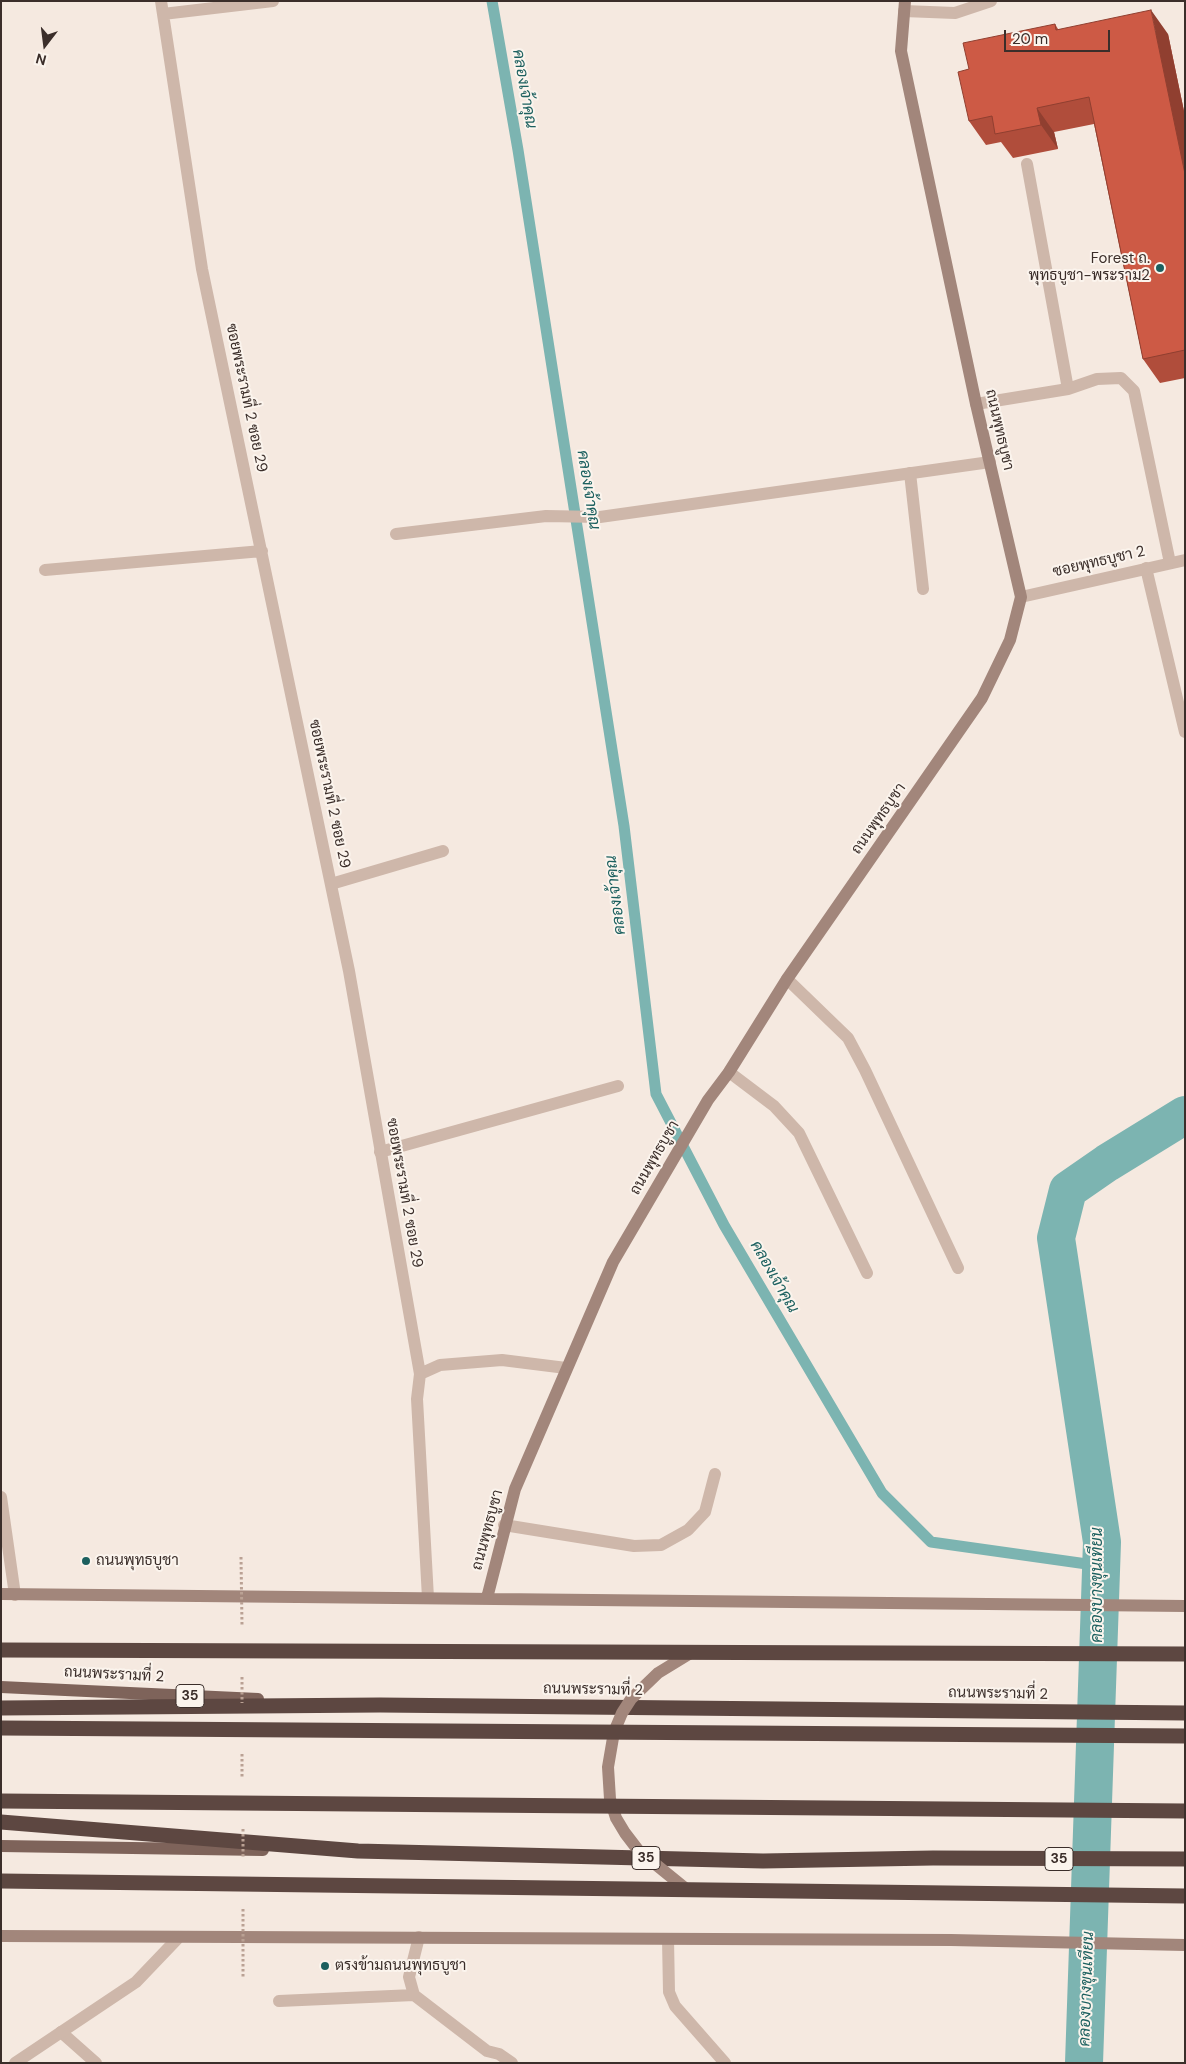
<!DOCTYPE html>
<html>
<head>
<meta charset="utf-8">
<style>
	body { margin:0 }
	#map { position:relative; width:1186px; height:2064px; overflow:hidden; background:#f5e9e0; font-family:"DM Sans",sans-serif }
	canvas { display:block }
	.frame { position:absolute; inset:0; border:2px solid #3b2e2a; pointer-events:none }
	.north { position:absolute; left:20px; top:20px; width:50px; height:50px; -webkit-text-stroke:4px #fbf4ed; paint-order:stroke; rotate:195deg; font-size:14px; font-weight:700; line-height:20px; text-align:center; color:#3b2e2a }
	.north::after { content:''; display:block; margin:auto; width:18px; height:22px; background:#3b2e2a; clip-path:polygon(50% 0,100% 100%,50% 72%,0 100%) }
	.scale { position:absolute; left:1004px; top:30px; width:106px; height:22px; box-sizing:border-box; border:2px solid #3b2e2a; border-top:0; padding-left:6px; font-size:15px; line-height:18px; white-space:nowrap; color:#3b2e2a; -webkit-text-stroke:4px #fbf4ed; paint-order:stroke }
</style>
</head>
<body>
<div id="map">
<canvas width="1186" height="2064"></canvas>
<div class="frame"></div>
<div class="north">N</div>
<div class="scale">20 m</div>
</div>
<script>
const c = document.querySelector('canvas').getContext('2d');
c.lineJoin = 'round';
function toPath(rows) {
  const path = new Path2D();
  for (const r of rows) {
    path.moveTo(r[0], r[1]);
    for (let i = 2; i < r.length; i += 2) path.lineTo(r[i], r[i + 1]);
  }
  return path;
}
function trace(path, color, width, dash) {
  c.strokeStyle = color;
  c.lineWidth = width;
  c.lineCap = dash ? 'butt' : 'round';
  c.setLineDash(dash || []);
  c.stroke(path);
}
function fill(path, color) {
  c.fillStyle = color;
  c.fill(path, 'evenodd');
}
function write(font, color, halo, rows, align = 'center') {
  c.font = font + ' "DM Sans",Sarabun,sans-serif';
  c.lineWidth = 4;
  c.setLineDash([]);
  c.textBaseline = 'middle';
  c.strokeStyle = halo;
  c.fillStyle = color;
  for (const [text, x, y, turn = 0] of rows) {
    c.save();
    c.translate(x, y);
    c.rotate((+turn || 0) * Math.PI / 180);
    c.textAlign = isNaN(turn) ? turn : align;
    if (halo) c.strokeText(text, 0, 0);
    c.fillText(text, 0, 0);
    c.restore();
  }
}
trace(toPath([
	[492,1,518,150,624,826,656,1094,724,1225,882,1493,931,1542,1101,1566]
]), '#7cb4b1', 11);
trace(toPath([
	[1084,2063,1102,1542,1056,1238,1068,1190,1107,1163,1185,1115]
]), '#7cb4b1', 38);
trace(toPath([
	[904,11,955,13,991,1],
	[1068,389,1097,379,1121,378,1134,391,1170,563],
	[976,404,1068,389,1027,164],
	[910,473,923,589],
	[1146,568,1185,732],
	[787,979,848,1038,865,1070,958,1268],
	[729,1072,774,1106,799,1133,867,1273],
	[380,1152,618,1086],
	[504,1525,634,1546,661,1545,688,1530,705,1512,715,1474],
	[419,1937,409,1977,414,1995,487,2051,499,2054,512,2063],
	[668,1939,669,1992,675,2006,725,2063],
	[279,2001,414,1995],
	[61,2032,96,2063]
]), '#ceb7aa', 12);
trace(toPath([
	[161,1,202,269,349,971,420,1374,417,1399,428,1598],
	[163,14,273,1],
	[396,534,546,516,600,517,990,462],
	[45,570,262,551],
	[1021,597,1185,560],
	[331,884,443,851],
	[420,1374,440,1365,502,1360,566,1368],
	[1,1497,15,1595],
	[15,2063,136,1982,179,1937]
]), '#ceb7aa', 12);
trace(toPath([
	[1,1594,1185,1606],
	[487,1598,515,1489,613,1262,708,1100,729,1072,787,979,982,698,1010,640,1021,597,976,404,901,51,905,1],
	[1,1936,951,1940,1185,1945]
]), '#a2867b', 12);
trace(toPath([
	[1,1687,258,1699],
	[1,1846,263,1850]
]), '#7e635a', 12);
trace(toPath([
	[1,1708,380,1705,1185,1713],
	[1,1822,358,1851,763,1861,933,1858,1185,1859]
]), '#5d4741', 15);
trace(toPath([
	[241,1557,242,1625],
	[242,1677,242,1703],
	[242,1754,242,1778],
	[243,1829,243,1858],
	[243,1909,243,1979]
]), '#baa194', 3, [2.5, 2.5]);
trace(toPath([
	[686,1889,638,1850,625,1833,616,1818,610,1799,608,1767,614,1732,622,1713,631,1699,658,1673,694,1651]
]), '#a2867b', 12);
trace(toPath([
	[1,1650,1185,1654],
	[1,1728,1185,1736],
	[1,1801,1185,1811],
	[1,1881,1185,1896]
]), '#5d4741', 15);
fill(toPath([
	[1055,24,1058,29,1168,34,1185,116,1185,378,1160,383,1143,359,1094,124,1054,132,1058,149,1013,158,1001,142,986,145,969,121,969,69]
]), '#b04d3b');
fill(toPath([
	[1151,10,1168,34,1185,116,1185,174],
	[1037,108,1054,132,1058,149,1041,125]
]), '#903f30');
const building = toPath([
	[1151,10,1185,174,1185,350,1143,359,1089,97,1037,108,1041,125,995,134,992,116,969,121,958,72,969,69,963,43,1055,24,1056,30,1151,10]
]);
fill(building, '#cd5a45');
trace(building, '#903f30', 1);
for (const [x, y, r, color] of [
	[1160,268,5,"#1c605f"],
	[86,1561,5,"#1c605f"],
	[325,1966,5,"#1c605f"]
]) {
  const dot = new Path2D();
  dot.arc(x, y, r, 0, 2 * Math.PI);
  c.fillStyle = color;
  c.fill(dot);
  trace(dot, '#fbf4ed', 2);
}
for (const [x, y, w] of [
	[190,1696,28],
	[646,1858,28],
	[1059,1859,28]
]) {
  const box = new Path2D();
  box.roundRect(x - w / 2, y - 11.5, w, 23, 4);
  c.fillStyle = '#fbf4ed';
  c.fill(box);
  trace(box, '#3b2e2a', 1);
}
write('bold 14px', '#3b2e2a', null, [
	["35",190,1696],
	["35",646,1858],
	["35",1059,1859]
]);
write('15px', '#3b2e2a', '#fbf4ed', [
	["Forest ถ.",1150,259,"right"],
	["พุทธบูชา-พระราม2",1150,276,"right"],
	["ถนนพุทธบูชา",96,1561],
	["ตรงข้ามถนนพุทธบูชา",335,1966]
], 'left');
write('15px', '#3b2e2a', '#fbf4ed', [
	["ซอยพระรามที่ 2 ซอย 29",246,398,78],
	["ถนนพุทธบูชา",999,430,77],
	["ซอยพุทธบูชา 2",1099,562,-13],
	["ซอยพระรามที่ 2 ซอย 29",329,794,78],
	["ถนนพุทธบูชา",879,819,-55],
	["ถนนพุทธบูชา",655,1158,-60],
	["ซอยพระรามที่ 2 ซอย 29",404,1193,80],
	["ถนนพุทธบูชา",488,1530,-75],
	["ถนนพระรามที่ 2",114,1675,3],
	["ถนนพระรามที่ 2",593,1690,1],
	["ถนนพระรามที่ 2",998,1694,1]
]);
write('italic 16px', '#1c605f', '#fbf4ed', [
	["คลองเจ้าคุณ",524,89,80],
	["คลองเจ้าคุณ",588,490,81],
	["คลองเจ้าคุณ",616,895,-97],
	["คลองเจ้าคุณ",774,1277,60],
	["คลองบางขุนเทียน",1098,1585,-90],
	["คลองบางขุนเทียน",1087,1989,-88]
]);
</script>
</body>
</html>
